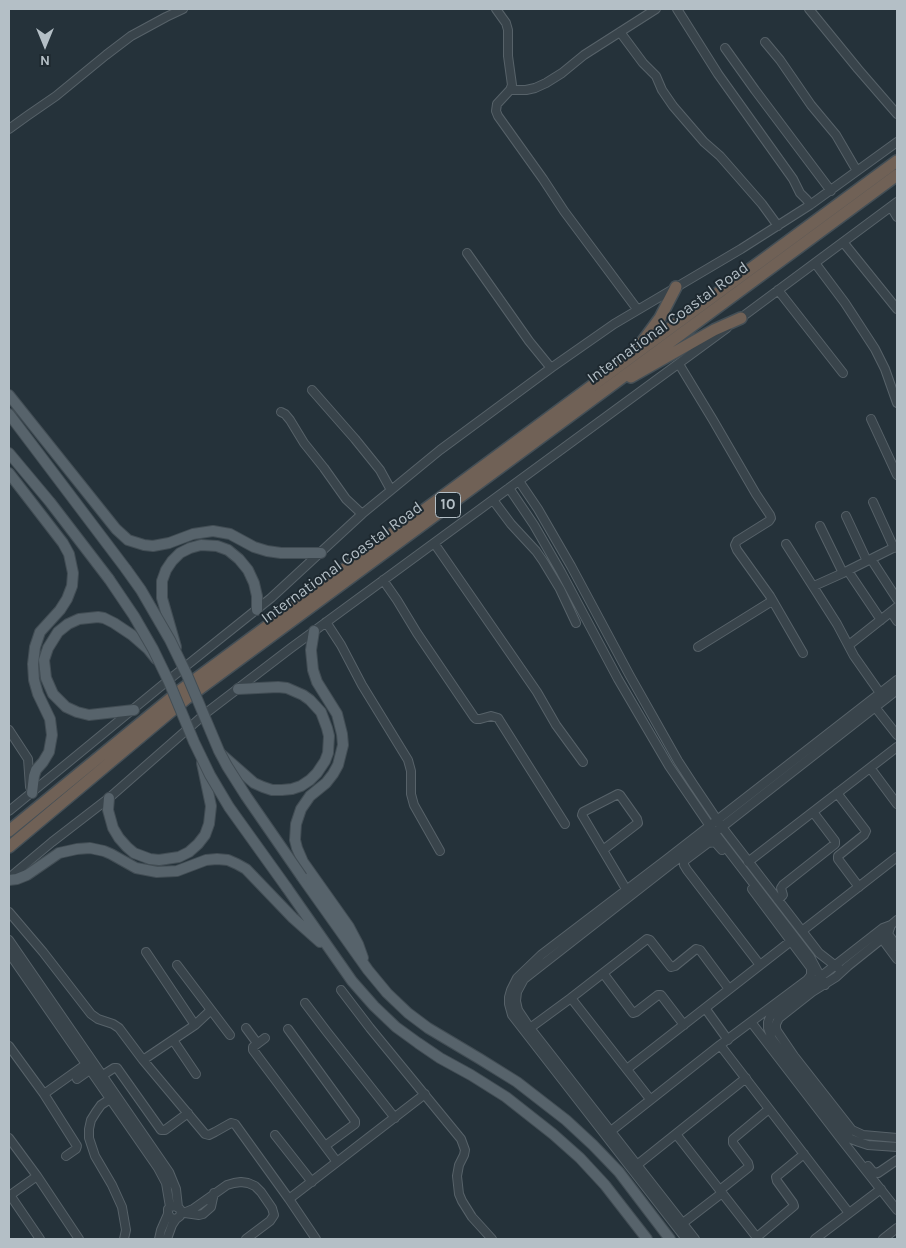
<!DOCTYPE html>
<html>
<head>
<meta charset="utf-8">
<style>
	body { margin:0 }
	#map { position:relative; width:906px; height:1248px; overflow:hidden; background:#25323a; font-family:Karla,sans-serif }
	canvas { display:block }
	.frame { position:absolute; inset:0; border:10px solid #b4bfc6; pointer-events:none }
	.north { position:absolute; left:20px; top:20px; width:50px; height:50px; -webkit-text-stroke:4px #1e2930; paint-order:stroke; rotate:180deg; font-size:14px; font-weight:700; line-height:20px; text-align:center; color:#b4bfc6 }
	.north::after { content:''; display:block; margin:auto; width:18px; height:22px; background:#b4bfc6; clip-path:polygon(50% 0,100% 100%,50% 72%,0 100%) }
</style>
</head>
<body>
<div id="map">
<canvas width="906" height="1248"></canvas>
<div class="frame"></div>
<div class="north">N</div>
</div>
<script>
const c = document.querySelector('canvas').getContext('2d');
c.lineJoin = 'round';
function toPath(rows) {
  const path = new Path2D();
  for (const r of rows) {
    path.moveTo(r[0], r[1]);
    for (let i = 2; i < r.length; i += 2) path.lineTo(r[i], r[i + 1]);
  }
  return path;
}
function trace(path, color, width, dash) {
  c.strokeStyle = color;
  c.lineWidth = width;
  c.lineCap = dash ? 'butt' : 'round';
  c.setLineDash(dash || []);
  c.stroke(path);
}
function write(font, color, halo, rows, align = 'center') {
  c.font = font + ' Karla,sans-serif';
  c.lineWidth = 4;
  c.setLineDash([]);
  c.textBaseline = 'middle';
  c.strokeStyle = halo;
  c.fillStyle = color;
  for (const [text, x, y, turn = 0] of rows) {
    c.save();
    c.translate(x, y);
    c.rotate((+turn || 0) * Math.PI / 180);
    c.textAlign = isNaN(turn) ? turn : align;
    if (halo) c.strokeText(text, 0, 0);
    c.fillText(text, 0, 0);
    c.restore();
  }
}
const minor = toPath([
	[496,9,506,23,508,30,508,56,512,85,510,90,497,104,496,111,498,116,543,179,564,211,637,309],
	[677,9,718,74,793,179,800,193,807,200,810,205],
	[809,9,858,69,897,114],
	[620,32,643,63,656,76,662,90,673,106,704,142,720,156,762,204,778,226],
	[765,42,780,60,811,105,836,135,857,171],
	[725,48,755,90,831,191],
	[510,90,526,90,535,88,546,83,562,73,584,55,656,9],
	[9,129,27,116,56,96,106,55,131,36,166,17,183,9],
	[891,207,897,217],
	[843,242,897,309],
	[467,253,529,341,551,368],
	[815,263,845,303,875,349,885,369,897,403],
	[778,290,843,373],
	[738,320,897,202],
	[679,364,713,420,756,494,770,515,771,518,769,521,737,541,735,545,737,550,770,596,803,653],
	[312,390,355,439,380,470,391,490],
	[281,412,285,414,290,420,304,443,324,468,346,499,362,514],
	[871,419,897,475],
	[519,481,538,509,571,566,630,676,678,761,693,784,722,827,819,953,842,971],
	[509,488,534,525,561,572,618,679,669,766,714,832,810,957,825,985],
	[493,500,511,524,536,551,543,561,560,589,576,623],
	[873,502,894,548],
	[846,516,867,561],
	[820,526,843,573],
	[434,543,537,692,556,725,583,762],
	[786,544,837,624,854,656,880,693],
	[871,559,897,599],
	[848,571,881,620],
	[383,580,397,600,417,633,474,717,476,719,480,719,491,716,498,718,565,824],
	[814,586,843,573,897,546],
	[891,612,897,621],
	[326,622,341,645,362,685,408,760,411,771,411,794,414,805,440,851],
	[849,645,897,607],
	[698,647,772,601],
	[875,707,897,735],
	[9,730,28,759,30,787],
	[871,769,897,804],
	[837,793,866,831,864,835,838,856,838,859,859,887],
	[9,811,171,678,271,598,362,514,440,450,551,368,614,324,741,249,810,205,897,142],
	[603,850,638,823,637,819,620,795,618,794,583,812,582,815,629,894],
	[722,850,715,842,708,843,684,861,684,865,687,870,760,965],
	[748,862,897,747],
	[9,878,52,842,109,798,206,713,291,648,727,328],
	[778,900,783,895,781,888,783,885,835,844,835,841,813,812],
	[9,912,43,952,91,1014,98,1019,113,1024,119,1028,143,1060,205,1134,209,1135,215,1132,231,1123,235,1124,289,1199,316,1239],
	[897,920,891,925,883,928,774,1013,770,1017,768,1022,768,1028,772,1039,845,1134,851,1139,859,1142,868,1145,897,1147],
	[891,925,888,934,848,966,836,977,812,992,779,1018,776,1024,776,1028,777,1031,794,1056,852,1130,863,1135,897,1138],
	[885,930,897,946],
	[802,931,897,857],
	[880,936,897,959],
	[9,940,169,1172,176,1189,178,1207],
	[146,952,195,1025],
	[9,953,158,1168,166,1183,170,1207],
	[177,965,230,1035],
	[603,973,633,1013,636,1012,658,995,661,995,684,1025],
	[341,990,370,1028,461,1139,465,1150,464,1155,459,1165,457,1176,459,1194,462,1201,472,1217,492,1239],
	[571,998,650,1099],
	[305,1003,327,1032,395,1118],
	[705,1008,728,1040],
	[751,1022,841,1139,897,1210],
	[246,1028,257,1043],
	[288,1029,355,1121,355,1124,325,1146],
	[526,1031,571,998,647,939,650,940,671,967,675,966,696,949,700,950,729,989],
	[265,1038,253,1047,253,1050,337,1162],
	[173,1040,196,1074],
	[720,1045,849,1213],
	[9,1046,44,1094,77,1146,76,1149,66,1156],
	[143,1060,195,1025,211,1010],
	[627,1069,791,941],
	[103,1075,114,1068,117,1068,161,1130,165,1130,188,1113],
	[77,1079,94,1067],
	[44,1094,89,1062],
	[113,1097,101,1105,96,1112,91,1120,89,1129,89,1138,95,1156,112,1185,122,1207,126,1230,124,1239],
	[611,1131,720,1045,807,980,811,975,811,968,752,889],
	[676,1134,758,1239],
	[275,1135,312,1182],
	[9,1138,37,1176,79,1239],
	[868,1166,873,1172,878,1173,897,1160],
	[635,1169,637,1165,746,1078],
	[720,1190,749,1167,748,1163,733,1143,733,1139,769,1109],
	[10,1195,40,1239],
	[9,1196,37,1176],
	[289,1199,425,1094],
	[185,1213,199,1215,203,1214,211,1207,214,1193],
	[181,1214,193,1209,227,1185,234,1183,241,1182,248,1183,255,1186,261,1192,272,1208,274,1215,270,1221,246,1239],
	[683,1223,722,1193],
	[757,1237,794,1206,793,1203,777,1181,776,1177,804,1154],
	[159,1239,161,1230,168,1214,168,1209,170,1207,175,1206,180,1209,181,1211,180,1216,176,1219,171,1218,168,1214],
	[167,1239,172,1225,176,1219],
	[686,1239,512,1015,509,1004,509,997,511,990,517,978,541,955,667,859,897,680],
	[695,1239,530,1028,518,1010,516,1001,517,992,524,979,671,864,722,827,897,690],
	[815,1239,881,1189],
	[883,1239,897,1228]
]);
const major = toPath([
	[9,395,116,529,128,540,144,545,153,546,169,543,193,534,213,531,230,534,254,547,267,551,281,553,321,553],
	[9,414,126,569],
	[9,453,50,502,109,579],
	[9,473,63,543,69,554,73,573,72,586,67,599,60,610,40,632,35,647,33,664,34,680,38,694,50,719,52,735,49,752,43,762,36,770,34,776,32,793],
	[314,631,311,650,313,670,317,682,337,714,342,734,343,745,338,765,333,774,326,783,310,796,301,809,296,824,295,840,297,848,303,862,349,927,358,944,363,958],
	[176,647,162,598,162,581,166,570,172,561,180,553,190,548,201,545,217,546,228,550,239,559,248,570,254,583,257,596,257,610],
	[134,710,89,715,77,712,66,707,53,694,46,678,44,660,48,648,58,632,68,624,79,619,98,617,104,618,114,623,132,635,148,649,156,659],
	[221,754,254,783,263,787,272,790,282,790,292,789,301,786,310,780,317,773,325,761,328,753,329,736,327,728,321,712,310,700,303,695,287,688,278,687,238,689],
	[109,798,108,810,113,828,119,838,127,847,134,853,150,859,159,860,179,857,189,852,198,844,205,835,209,824,211,806,202,763],
	[302,877,368,970,387,993,408,1013,428,1028,480,1059,517,1082,566,1120,593,1145,619,1172,670,1239],
	[9,880,17,879,27,875,59,853,77,849,90,848,104,851,111,854,136,868,157,872,177,871,206,860,217,859,228,860,237,864,246,869,293,918,320,942],
	[287,888,352,981,374,1006,396,1027,418,1043,440,1058,471,1075,506,1097,553,1134,580,1158,605,1185,647,1239]
]);
const highway = toPath([
	[640,345,660,318,676,287],
	[631,377,714,330,741,318],
	[9,831,181,690,635,354,897,161],
	[9,847,187,698,897,175]
]);
trace(minor, '#576269', 10);
trace(major, '#424d54', 12);
trace(highway, '#444f56', 14);
trace(minor, '#39444b', 8);
trace(major, '#57636b', 10);
trace(highway, '#706156', 11);
const majorBridge = toPath([
	[126,569,141,590,170,640,187,675,219,751,227,766,246,796,302,877],
	[109,579,134,616,153,649,169,682,194,742,210,775,229,807,287,888]
]);
trace(majorBridge, '#424d54', 12, []);
trace(majorBridge, '#57636b', 10);
for (const [x, y, w] of [
	[448,505,25]
]) {
  const box = new Path2D();
  box.roundRect(x - w / 2, y - 12.5, w, 25, 4);
  c.fillStyle = '#1e2930';
  c.fill(box);
  trace(box, '#b4bfc6', 1);
}
write('bold 15px', '#b4bfc6', null, [
	["10",448,505]
]);
write('16px', '#b4bfc6', '#1e2930', [
	["International Coastal Road",668,323,-36],
	["International Coastal Road",342,563,-36]
]);
</script>
</body>
</html>
